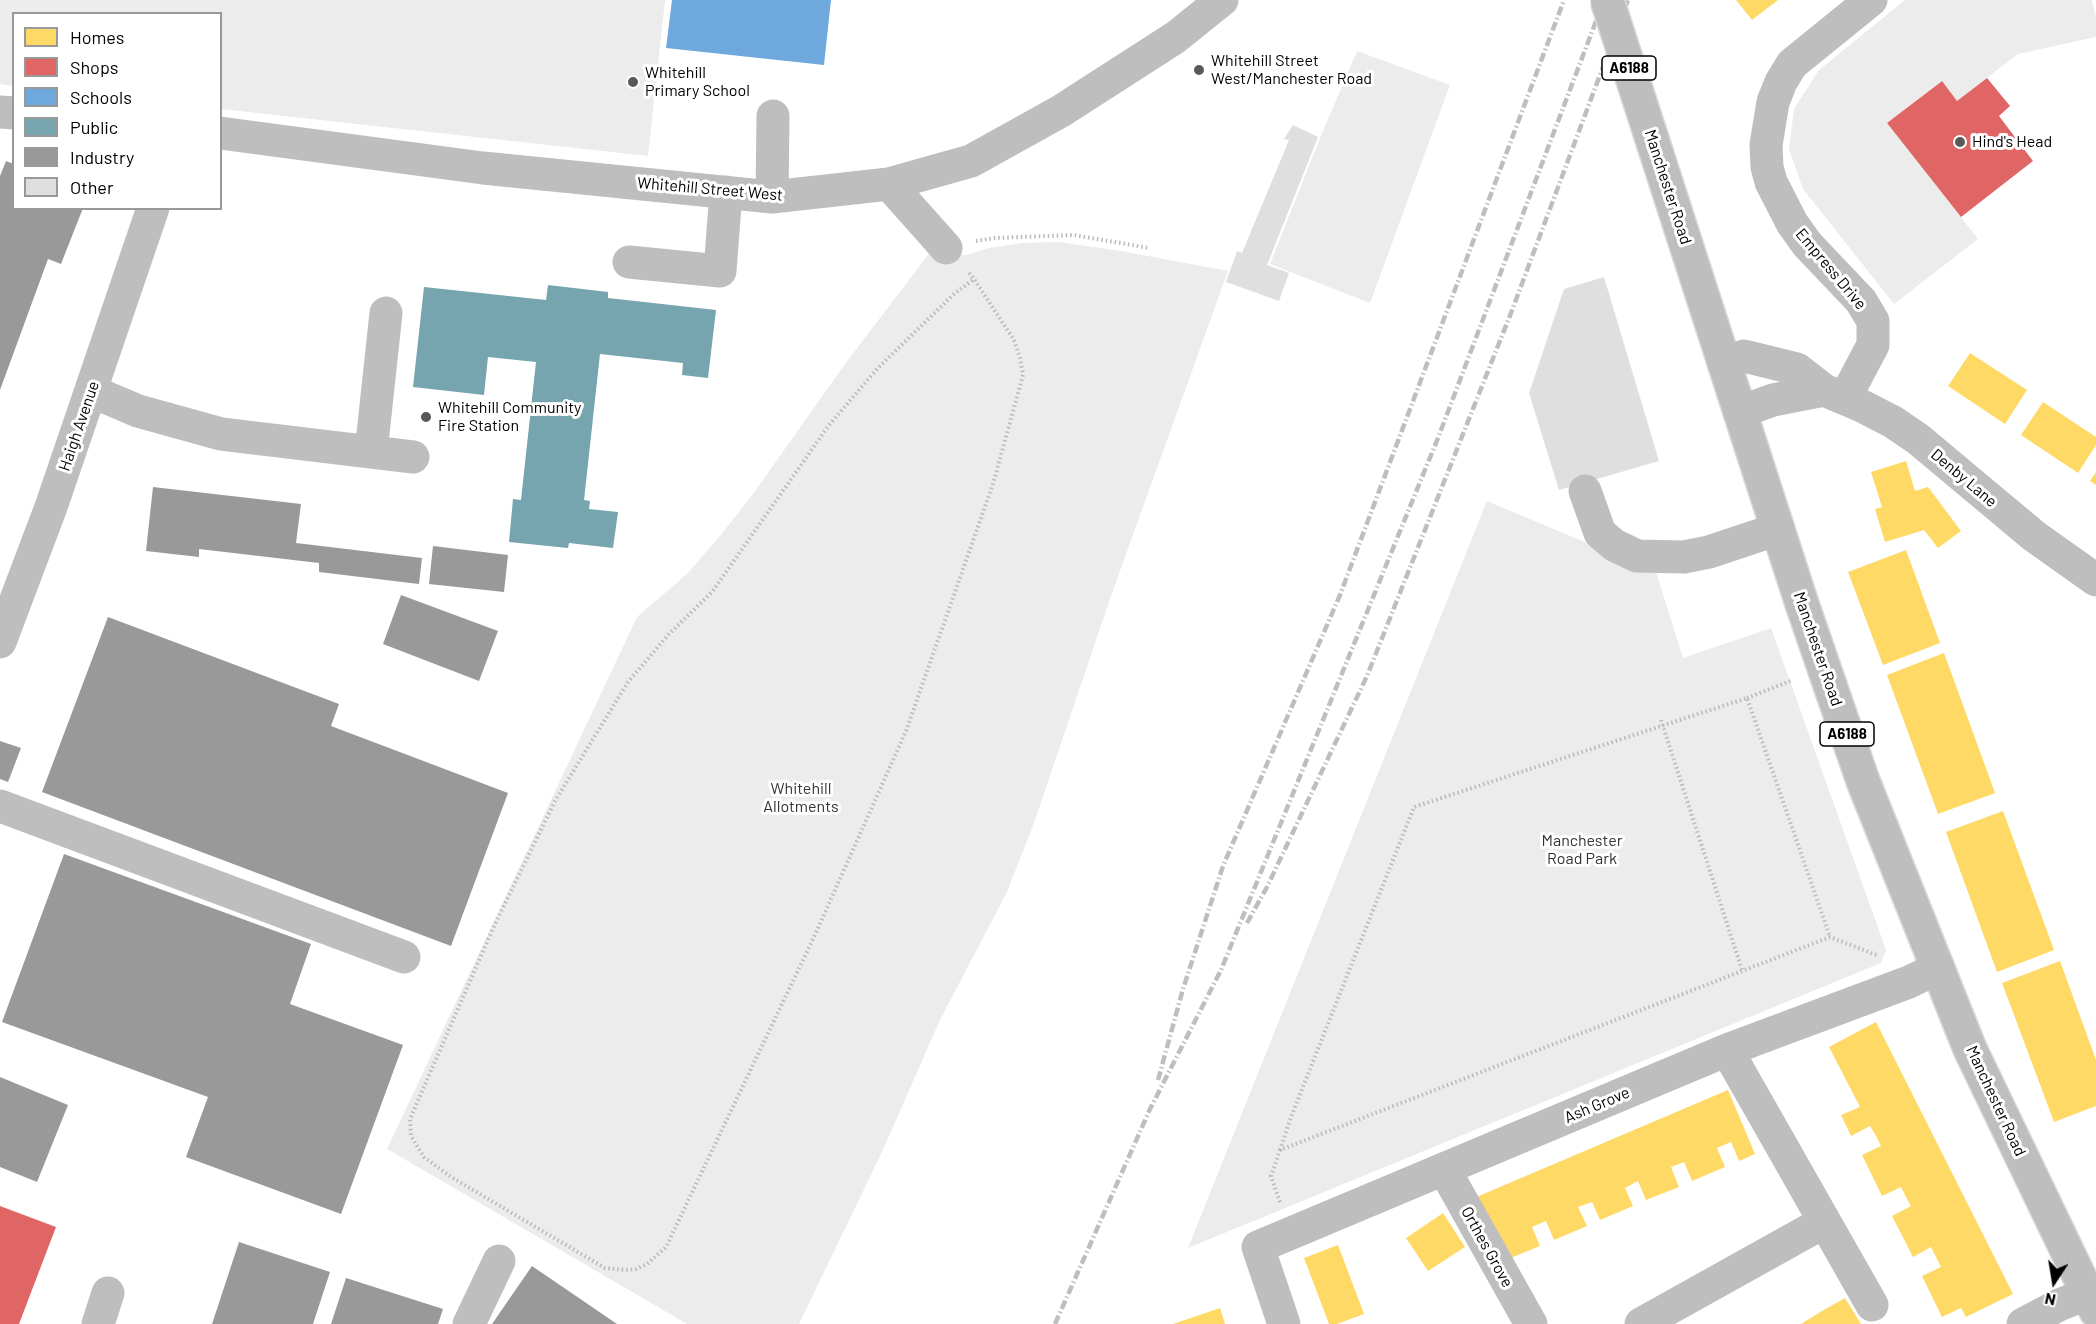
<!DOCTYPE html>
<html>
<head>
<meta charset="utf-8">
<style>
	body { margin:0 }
	#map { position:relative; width:2096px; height:1324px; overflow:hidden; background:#fff; font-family:Barlow,sans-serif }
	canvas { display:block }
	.legend { position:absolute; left:12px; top:12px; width:210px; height:198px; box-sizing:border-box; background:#fff; border:2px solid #999; margin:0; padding:8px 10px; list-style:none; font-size:18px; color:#000 }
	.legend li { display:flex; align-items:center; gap:12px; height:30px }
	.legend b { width:30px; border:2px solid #999 }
	.north { position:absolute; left:2024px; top:1252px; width:60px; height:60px; -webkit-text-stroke:4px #fff; paint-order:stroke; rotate:192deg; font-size:16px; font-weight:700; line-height:24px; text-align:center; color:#000 }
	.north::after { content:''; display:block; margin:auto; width:21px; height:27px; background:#000; clip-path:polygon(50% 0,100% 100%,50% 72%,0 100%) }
</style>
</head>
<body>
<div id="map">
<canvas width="2096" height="1324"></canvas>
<ul class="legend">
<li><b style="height:16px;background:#ffd966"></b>Homes</li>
<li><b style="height:16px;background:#e06666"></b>Shops</li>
<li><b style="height:16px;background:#6fa8dc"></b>Schools</li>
<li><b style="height:16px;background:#76a5af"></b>Public</li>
<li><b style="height:16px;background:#999"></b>Industry</li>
<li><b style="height:16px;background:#dfdfdf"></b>Other</li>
</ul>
<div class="north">N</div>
</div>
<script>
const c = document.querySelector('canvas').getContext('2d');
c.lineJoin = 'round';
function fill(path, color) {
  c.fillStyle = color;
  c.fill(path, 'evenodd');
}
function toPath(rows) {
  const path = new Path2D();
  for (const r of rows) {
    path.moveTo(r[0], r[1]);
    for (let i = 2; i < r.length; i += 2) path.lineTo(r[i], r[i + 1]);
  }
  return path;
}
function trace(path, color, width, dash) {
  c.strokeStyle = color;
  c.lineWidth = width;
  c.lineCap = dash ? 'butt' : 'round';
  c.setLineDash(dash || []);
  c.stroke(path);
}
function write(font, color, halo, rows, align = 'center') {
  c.font = font + ' Barlow,sans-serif';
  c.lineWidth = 6;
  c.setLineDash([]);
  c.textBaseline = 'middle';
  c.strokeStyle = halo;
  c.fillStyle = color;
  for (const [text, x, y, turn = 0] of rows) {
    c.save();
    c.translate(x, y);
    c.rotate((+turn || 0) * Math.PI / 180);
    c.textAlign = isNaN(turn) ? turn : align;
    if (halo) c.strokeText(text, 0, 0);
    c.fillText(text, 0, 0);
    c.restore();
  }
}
fill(toPath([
	[0,0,665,0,648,156,221,109,220,14,14,14,13,86,0,84],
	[1905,0,2092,0,2096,17,2096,37,2018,54,1957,101,1941,81,1887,123,1978,239,1894,304,1803,189,1789,149,1794,109,1819,70],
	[1357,51,1450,85,1370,303,1270,264,1320,138],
	[1059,242,1121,251,1228,271,1112,593,1034,823,1007,892,940,1020,882,1152,799,1324,687,1324,387,1149,637,617,687,574,720,536,753,494,845,364,931,251,966,255,989,248,1022,243],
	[1487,501,1656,572,1683,658,1771,628,1886,950,1881,963,1188,1248]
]), '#ececec');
fill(toPath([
	[1736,0,1778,0,1752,20],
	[1970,353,2027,390,2005,424,1948,386],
	[2043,402,2096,437,2096,445,2078,473,2021,435],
	[1906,461,1915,491,1928,487,1961,531,1938,548,1924,530,1885,542,1875,509,1882,507,1871,472],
	[2096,472,2096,485,2090,481],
	[1906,550,1940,643,1883,665,1848,572],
	[1944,653,1995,793,1938,814,1887,675],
	[2003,811,2054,950,1997,972,1946,832],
	[2060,961,2096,1060,2096,1106,2054,1122,2002,983],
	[1876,1022,2013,1294,1966,1317,1961,1308,1942,1317,1922,1276,1941,1267,1931,1247,1913,1257,1892,1216,1911,1206,1906,1197,1901,1187,1882,1196,1862,1155,1881,1146,1876,1136,1870,1126,1851,1136,1841,1115,1860,1107,1829,1047],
	[1728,1090,1755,1154,1739,1161,1731,1142,1717,1148,1725,1167,1692,1181,1684,1162,1671,1167,1679,1187,1646,1200,1638,1181,1625,1188,1633,1206,1600,1220,1592,1202,1578,1207,1587,1226,1554,1240,1546,1221,1532,1227,1540,1246,1508,1259,1474,1198],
	[1443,1213,1465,1247,1428,1271,1406,1238],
	[1338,1245,1364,1314,1337,1324,1329,1324,1304,1258],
	[1845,1298,1861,1324,1801,1324,1822,1311],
	[1220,1308,1225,1324,1173,1324]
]), '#ffd966');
fill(toPath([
	[1987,78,2010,106,1999,116,2033,161,1961,217,1887,123,1942,81,1957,101],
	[0,1206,56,1227,19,1324,0,1324]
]), '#e06666');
fill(toPath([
	[672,0,831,0,824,65,666,48]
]), '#6fa8dc');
fill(toPath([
	[548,285,608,292,608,298,716,310,708,378,682,375,683,363,600,354,584,500,590,501,589,509,618,512,613,548,569,543,568,548,509,542,513,499,521,500,536,362,488,357,484,395,413,387,424,287,546,300]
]), '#76a5af');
fill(toPath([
	[6,161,14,164,14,208,83,208,61,264,48,259,0,390,0,176],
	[153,487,301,504,296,543,422,558,419,584,319,572,319,563,199,549,199,557,146,551],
	[433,546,508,555,504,592,429,584],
	[401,595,498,631,479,681,383,644],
	[108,617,339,704,331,726,508,793,451,946,42,792],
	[0,741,21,748,8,782,0,779],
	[64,854,311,944,290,1004,403,1045,341,1214,186,1157,208,1097,2,1022],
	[0,1077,68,1105,37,1182,0,1167],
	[239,1242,330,1272,313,1324,212,1324],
	[532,1266,617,1324,492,1324],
	[346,1278,443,1309,438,1324,331,1324]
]), '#999');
fill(toPath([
	[1293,125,1318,137,1267,265,1289,273,1279,301,1226,282,1237,251,1242,253,1289,140,1284,139],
	[1604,277,1659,461,1559,490,1529,393,1564,289]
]), '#dfdfdf');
const major = toPath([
	[1651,136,1801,601,1863,781,1970,1049,2096,1311]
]);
trace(major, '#dbdbdb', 36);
trace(toPath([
	[976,241,995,238,1074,235,1149,248],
	[969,273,974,279,1014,340,1020,358,1023,375,993,484,906,731,814,937,666,1247,647,1264,636,1269,626,1270,605,1268,451,1177,424,1157,411,1136,410,1119,494,926,555,801,628,682,669,634,712,592,829,425,878,368,954,294,974,279],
	[1747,698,1793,680],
	[1661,720,1742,970],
	[1280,1150,1291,1117,1414,807,1747,698,1830,937],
	[1280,1202,1271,1176,1280,1150,1830,937,1879,956]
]), '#b9b9b9', 4, [1.5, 3]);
trace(toPath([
	[0,112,14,113],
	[220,133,483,168,772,197,889,184,971,161,1061,111,1176,37,1222,0],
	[889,184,946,248],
	[772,197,773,116],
	[629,262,720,271,726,192],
	[1724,363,1744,356,1797,369,1824,390,1862,406,1893,422,1918,439,2034,536,2096,580],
	[91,391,138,411,221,434,413,457],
	[1845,398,1873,345,1873,321,1861,301,1807,244,1792,223,1771,182,1767,167,1766,145,1773,102,1781,82,1792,64,1871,0],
	[1740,412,1773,400,1824,390],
	[371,452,386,313],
	[1585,491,1600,533,1614,545,1637,556,1684,557,1709,552,1778,529],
	[0,642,51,507,153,208],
	[0,806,404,957],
	[1727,1050,1872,1305],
	[1444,1169,1531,1324],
	[98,1324,108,1293],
	[469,1324,499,1261],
	[1284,1324,1258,1247,1727,1050,1909,982,1938,968],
	[1641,1324,1824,1222],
	[2023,1324,2059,1305,2087,1294]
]), '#bebebe', 33);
trace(major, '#bebebe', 33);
trace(toPath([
	[1247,923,1267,887,1367,676,1511,313,1628,0],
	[1158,1080,1183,989,1223,866,1340,595,1564,0],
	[1055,1324,1150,1109,1221,970,1438,438,1604,0]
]), '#bebebe', 4.5, [9, 3, 1.5, 3]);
const majorBridge = toPath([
	[1607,0,1651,136]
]);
trace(majorBridge, '#dbdbdb', 36, []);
trace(majorBridge, '#bebebe', 33);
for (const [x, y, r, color] of [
	[1199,70,6,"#595959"],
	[633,82,6,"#595959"],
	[1960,142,6,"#595959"],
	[426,417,6,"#595959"]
]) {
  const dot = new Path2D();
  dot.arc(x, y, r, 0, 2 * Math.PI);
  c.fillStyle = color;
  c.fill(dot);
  trace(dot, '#fff', 2);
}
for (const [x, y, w] of [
	[1629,68,54],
	[1847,734,54]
]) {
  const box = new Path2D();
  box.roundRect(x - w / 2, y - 12, w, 24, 4.5);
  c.fillStyle = '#fff';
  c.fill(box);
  trace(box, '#000', 1.5);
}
write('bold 15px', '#000', null, [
	["A6188",1629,68],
	["A6188",1847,734]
]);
write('16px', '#000', '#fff', [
	["Whitehill Street",1211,61],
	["West/Manchester Road",1211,79],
	["Whitehill",645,73],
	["Primary School",645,91],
	["Hind's Head",1972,142],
	["Whitehill Community",438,408],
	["Fire Station",438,426]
], 'left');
write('16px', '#000', '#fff', [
	["Manchester Road",1668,187,72],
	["Whitehill Street West",710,189,5],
	["Empress Drive",1831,269,50],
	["Haigh Avenue",79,426,-71],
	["Denby Lane",1964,478,40],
	["Manchester Road",1818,649,71],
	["Manchester Road",1996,1101,65],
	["Ash Grove",1597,1105,-23],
	["Orthes Grove",1487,1247,61]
]);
write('16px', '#333', '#fff', [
	["Whitehill",801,789],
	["Allotments",801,807],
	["Manchester",1582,841],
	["Road Park",1582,859]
]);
</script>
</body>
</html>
